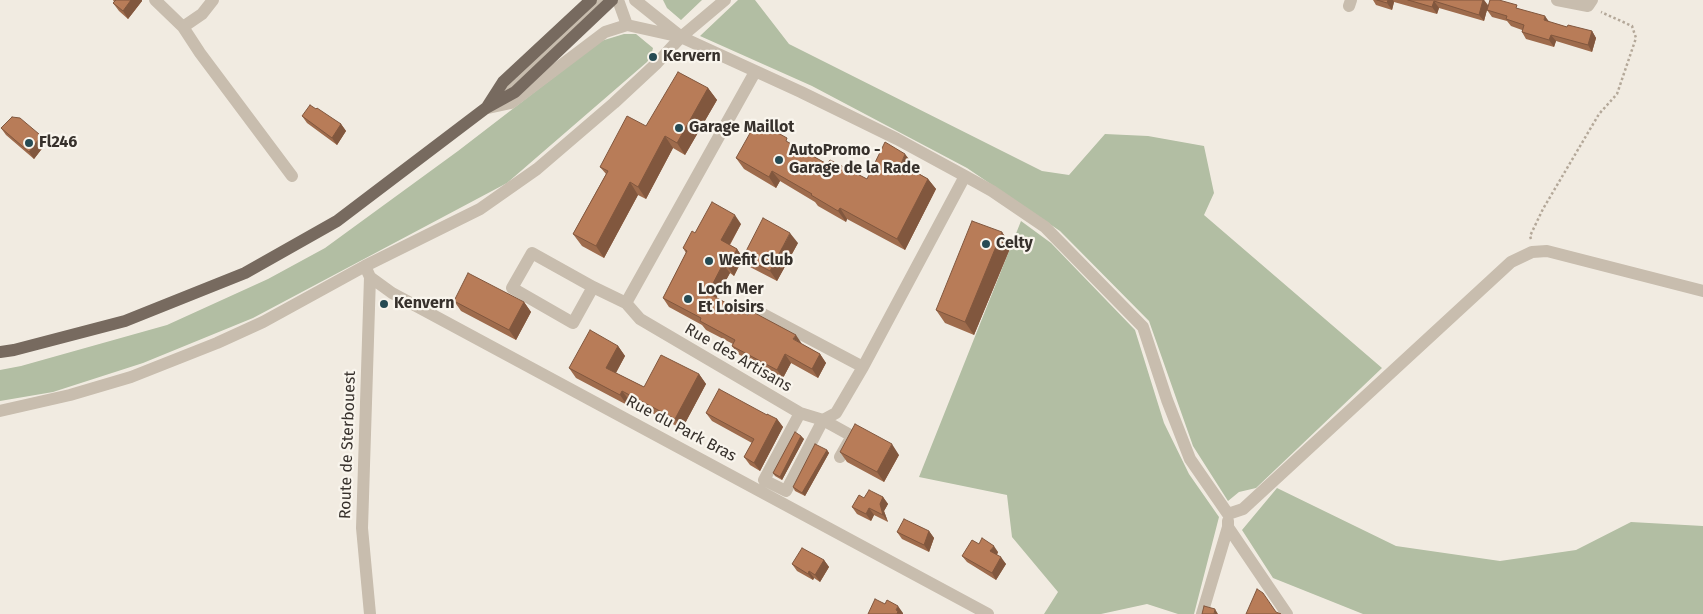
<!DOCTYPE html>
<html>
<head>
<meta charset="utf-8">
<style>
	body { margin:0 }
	canvas { display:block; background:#f1ebe1 }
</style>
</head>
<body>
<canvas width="1703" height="614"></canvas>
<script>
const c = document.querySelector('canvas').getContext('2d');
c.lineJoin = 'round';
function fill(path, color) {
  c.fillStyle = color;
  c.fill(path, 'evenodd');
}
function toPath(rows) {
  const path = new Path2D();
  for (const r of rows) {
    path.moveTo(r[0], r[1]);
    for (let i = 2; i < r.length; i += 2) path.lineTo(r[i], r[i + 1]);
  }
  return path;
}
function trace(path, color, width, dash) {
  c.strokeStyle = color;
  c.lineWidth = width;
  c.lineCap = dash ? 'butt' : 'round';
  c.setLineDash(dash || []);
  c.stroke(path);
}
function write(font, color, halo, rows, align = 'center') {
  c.font = font + ' "Fira Sans",sans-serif';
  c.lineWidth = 4.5;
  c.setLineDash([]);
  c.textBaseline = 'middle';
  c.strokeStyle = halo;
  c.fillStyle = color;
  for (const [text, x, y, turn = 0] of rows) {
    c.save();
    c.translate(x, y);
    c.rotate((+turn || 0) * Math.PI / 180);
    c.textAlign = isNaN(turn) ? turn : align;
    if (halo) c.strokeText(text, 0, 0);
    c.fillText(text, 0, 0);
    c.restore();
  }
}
fill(toPath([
	[663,0,702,0,681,20,667,8],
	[738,0,755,0,789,44,1042,171,1069,175,1105,134,1148,136,1204,146,1214,193,1204,215,1382,368,1256,488,1239,492,1228,501,1193,446,1149,321,1060,231,967,168,812,86,700,36],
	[624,34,636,34,653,48,651,56,647,62,507,183,253,318,143,363,53,392,0,401,0,370,21,366,167,325,268,279,325,248,458,151,601,41],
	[1021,221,1051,243,1135,330,1164,423,1189,474,1219,517,1194,614,1178,614,1147,604,1101,614,1044,614,1058,592,1012,537,1007,495,919,477],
	[1277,488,1396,546,1500,561,1576,550,1631,522,1703,526,1703,614,1363,614,1273,578,1242,530]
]), '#b2bea3');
trace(toPath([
	[1531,239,1530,236,1543,209,1599,114,1617,94,1636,38,1632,26,1601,12]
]), '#b4a899', 2.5, [2.5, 2.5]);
trace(toPath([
	[155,0,183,27,200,53,292,176],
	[618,0,627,25],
	[635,0,680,36],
	[1557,0,1588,6,1592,0],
	[1349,6,1351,0],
	[183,27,202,14,213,0],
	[755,72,626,303,640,319,800,413,823,420,836,413,863,367,965,176],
	[496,100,602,0],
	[488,108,511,103,605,32,627,25,681,37,801,92,897,139,965,176,992,191,1045,227,1143,327,1167,400,1190,459,1228,514,1243,509,1511,262,1532,252,1547,251,1703,291],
	[365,266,370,277,392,293,988,614],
	[370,277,362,528,370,614],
	[593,287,573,323,512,288,532,253,593,287,626,303],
	[761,313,863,367],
	[0,411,70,395,131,377,217,343,263,322,365,266,480,209,537,169,614,103,657,63,681,37,725,0],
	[800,413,764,480,786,491,823,420,852,436,840,457],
	[1228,527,1287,614],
	[1202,614,1228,527,1228,521]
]), '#c8bdae', 12);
trace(toPath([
	[487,107,503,82,591,0],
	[0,352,14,350,125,321,245,273,337,221,486,108,515,92,612,0]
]), '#776a5f', 12);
fill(toPath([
	[113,0,142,0,142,1,128,19,119,11,113,3,114,2],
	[1373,0,1484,0,1488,5,1520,9,1549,22,1567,27,1592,31,1596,38,1592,52,1556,41,1554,47,1526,39,1522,32,1522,30,1511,26,1507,21,1492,17,1487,10,1484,21,1439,8,1437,14,1394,2,1392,10,1376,5],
	[708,88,717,100,685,155,673,148,646,199,638,195,604,258,582,246,573,234,606,174,600,167,646,126],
	[316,109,341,124,346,131,337,145,307,123,302,116],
	[1,128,39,134,44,141,44,146,34,159,6,135],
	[791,144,827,164,867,179,913,164,911,169,928,179,936,189,905,250,847,219,846,222,818,206,815,202,780,181,776,188,744,169,736,158],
	[741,224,730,245,737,249,743,258,734,276,730,273,716,298,820,354,826,363,818,378,791,363,783,378,738,354,732,346,733,344,706,330,702,325,669,307,663,298,686,253,683,248,695,233],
	[1002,232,1011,246,974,335,945,323,936,310],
	[798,243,777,281,750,267,743,257],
	[454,301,524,302,531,312,516,340,461,311],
	[618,346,625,356,616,373,644,387,699,374,706,384,682,429,630,401,627,405,576,378,569,368],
	[706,413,767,415,777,419,783,427,760,471,750,465,744,457,752,443,712,421],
	[801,436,804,439,782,480,775,476,773,473],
	[827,450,829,453,805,496,795,491,793,487],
	[840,452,899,455,884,482,847,462],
	[883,497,888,504,884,511,888,522,874,515,871,521,857,514,852,507,864,498],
	[929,531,934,538,929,552,902,539,897,532],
	[979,544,998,552,997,555,1006,564,996,580,967,562,962,556],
	[824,560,829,567,820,582,814,578,813,580,797,571,792,564]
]), '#9e6b4c');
fill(toPath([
	[131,0,142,0,142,1,128,19,123,11],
	[1388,0,1393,0,1394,2,1392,10,1387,3],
	[1483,0,1484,0,1488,6,1484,21,1479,15],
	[1434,1,1439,8,1437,14,1432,7],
	[1545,16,1550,23,1544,20],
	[1592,31,1596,38,1592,52,1588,45],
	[1551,35,1556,41,1554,47,1549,40],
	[708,88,717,100,685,155,677,143],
	[341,124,346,131,337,145,332,138],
	[39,134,44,141,44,146,34,159,29,152],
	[665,136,673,148,646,199,638,187],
	[905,154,913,164,909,175,901,164],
	[772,171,780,181,776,188,769,177],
	[928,179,936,189,905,250,897,239],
	[630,182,638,195,604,258,596,246],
	[840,208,847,219,846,222,838,211],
	[735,215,741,224,727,249,721,240],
	[1002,232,1011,246,974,335,965,322],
	[790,233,798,243,777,281,770,271],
	[737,249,743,258,734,276,728,267],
	[723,264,730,273,714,302,708,293],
	[524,302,531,312,516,340,509,330],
	[796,335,802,344,793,339],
	[618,346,625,356,613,378,606,368],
	[785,354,791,363,783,378,777,370],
	[820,354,826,363,818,378,812,369],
	[699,374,706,384,682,429,675,419],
	[622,391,630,401,627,405,620,395],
	[777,419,783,427,760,471,754,463],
	[801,436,804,439,782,480,780,477],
	[892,444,899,455,884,482,877,472],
	[827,450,829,453,805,496,802,493],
	[883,497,888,504,884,511,888,522,883,515,880,504],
	[869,508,874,515,871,521,866,514],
	[929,531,934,538,929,552,924,545],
	[994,546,998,552,995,558,990,551],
	[1001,557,1006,564,996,580,992,573],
	[824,560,829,567,820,582,815,575],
	[809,571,814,578,813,580,808,574],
	[898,606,903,613,903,614,897,614,896,610],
	[1215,609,1218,614,1214,614]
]), '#81573e');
const building = toPath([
	[116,0,131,0,123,11,113,3,116,0],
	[1377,0,1388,0,1387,3,1377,0],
	[1408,0,1483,0,1479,15,1434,1,1432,7,1408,0],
	[1490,0,1499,0,1517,5,1516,8,1545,16,1544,20,1567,27,1568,25,1592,31,1588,45,1551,35,1549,40,1522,32,1524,25,1506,19,1507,16,1487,10,1490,0],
	[678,72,708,88,677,143,665,136,638,187,630,182,596,246,573,234,608,171,600,167,627,116,646,126,678,72],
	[310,105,316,109,317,108,341,124,332,138,302,116,310,105],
	[12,117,20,118,39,134,39,139,29,152,1,128,12,117],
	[758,122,787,138,786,141,827,164,830,160,867,179,885,142,905,154,901,164,928,179,897,239,840,208,838,211,811,195,812,194,772,171,769,177,736,158,754,126,758,122],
	[712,202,735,215,721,240,737,249,728,267,723,264,708,293,748,315,751,311,796,335,793,339,820,354,812,369,785,354,777,370,732,346,735,340,700,321,701,318,663,298,687,251,683,248,692,231,695,233,712,202],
	[763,218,790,233,770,271,743,257,763,218],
	[972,221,1002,232,965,322,936,310,972,221],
	[468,273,524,302,509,330,454,301,468,273],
	[590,330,618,346,606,368,644,387,661,355,699,374,675,419,622,391,620,395,569,368,590,330],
	[719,389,767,415,767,414,777,419,754,463,744,457,754,439,706,413,719,389],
	[855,424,892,444,877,472,840,452,855,424],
	[795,432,801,436,780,477,773,473,795,432],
	[815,444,827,450,802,493,793,487,815,444],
	[869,490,883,497,880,504,883,515,869,508,866,514,852,507,859,495,864,498,869,490],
	[904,519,929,531,924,545,897,532,904,519],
	[982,538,994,546,990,551,1001,557,992,573,962,556,972,540,979,544,982,538],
	[802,548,824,560,815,575,809,571,808,574,792,564,802,548],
	[1257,589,1263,593,1276,612,1281,614,1246,614,1257,589],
	[875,599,885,604,887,600,898,606,896,610,898,611,897,614,868,614,875,599],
	[1204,606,1215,609,1214,614,1202,614,1204,606]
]);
fill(building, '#b87c58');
trace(building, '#81573e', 1);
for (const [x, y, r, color] of [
	[653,57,5,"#264b54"],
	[679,128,5,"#264b54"],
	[29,143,5,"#264b54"],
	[779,160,5,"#264b54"],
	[986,244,5,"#264b54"],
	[709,261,5,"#264b54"],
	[688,299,5,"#264b54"],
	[384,304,5,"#264b54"]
]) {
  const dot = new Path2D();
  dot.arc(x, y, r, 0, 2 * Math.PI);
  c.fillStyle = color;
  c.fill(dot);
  trace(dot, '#f9f5ed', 2);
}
write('bold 16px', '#37312c', '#f9f5ed', [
	["Kervern",663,57],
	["Garage Maillot",689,128],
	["Fl246",39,143],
	["AutoPromo -",789,151],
	["Garage de la Rade",789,169],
	["Celty",996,244],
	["Wefit Club",719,261],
	["Loch Mer",698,290],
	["Et Loisirs",698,308],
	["Kenvern",394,304]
], 'left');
write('16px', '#37312c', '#f9f5ed', [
	["Rue des Artisans",738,358,30],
	["Rue du Park Bras",681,429,28],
	["Route de Sterbouest",348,445,-88]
]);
</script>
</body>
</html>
